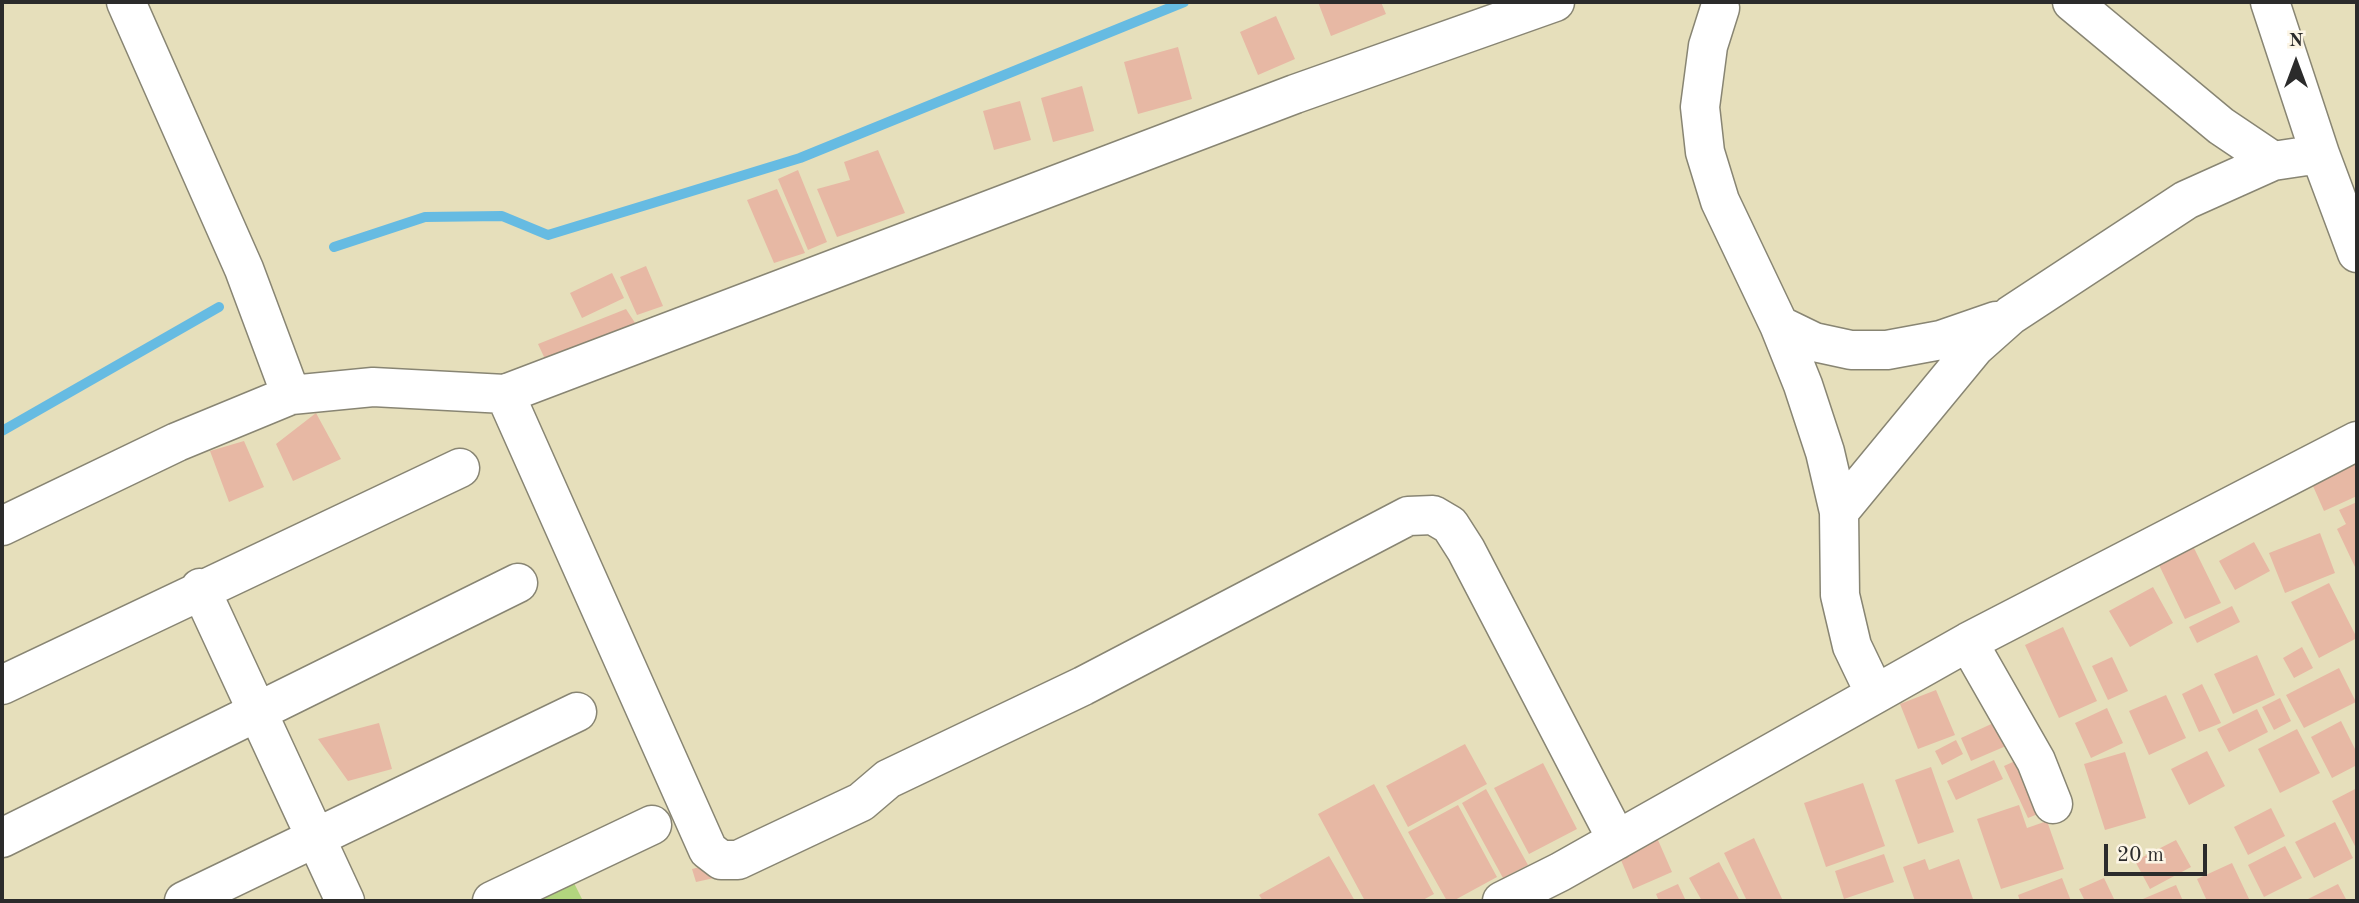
<!DOCTYPE html>
<html>
<head>
<meta charset="utf-8">
<style>
	body { margin:0 }
	#map { position:relative; width:2359px; height:903px; overflow:hidden; background:#e6dfbb; font-family:"Old Standard TT",serif }
	canvas { display:block }
	.frame { position:absolute; inset:0; border:4px solid #2b2b2b; pointer-events:none }
	.north { position:absolute; left:2261px; top:28px; width:70px; height:70px; -webkit-text-stroke:5px #fcf5e5; paint-order:stroke; rotate:0deg; font-size:19px; font-weight:700; line-height:28px; text-align:center; color:#2b2b2b }
	.north::after { content:''; display:block; margin:auto; width:24px; height:32px; background:#2b2b2b; clip-path:polygon(50% 0,100% 100%,50% 72%,0 100%) }
	.scale { position:absolute; left:2104px; top:844px; width:103px; height:32px; box-sizing:border-box; border:4px solid #2b2b2b; border-top:0; padding-left:9px; font-size:21px; line-height:24px; white-space:nowrap; color:#2b2b2b; -webkit-text-stroke:5px #fcf5e5; paint-order:stroke }
</style>
</head>
<body>
<div id="map">
<canvas width="2359" height="903"></canvas>
<div class="frame"></div>
<div class="north">N</div>
<div class="scale">20 m</div>
</div>
<script>
const c = document.querySelector('canvas').getContext('2d');
c.lineJoin = 'round';
function fill(path, color) {
  c.fillStyle = color;
  c.fill(path, 'evenodd');
}
function toPath(rows) {
  const path = new Path2D();
  for (const r of rows) {
    path.moveTo(r[0], r[1]);
    for (let i = 2; i < r.length; i += 2) path.lineTo(r[i], r[i + 1]);
  }
  return path;
}
function trace(path, color, width, dash) {
  c.strokeStyle = color;
  c.lineWidth = width;
  c.lineCap = dash ? 'butt' : 'round';
  c.setLineDash(dash || []);
  c.stroke(path);
}
fill(toPath([
	[573,881,583,901,523,901]
]), '#b2d57e');
trace(toPath([
	[334,247,425,217,502,216,548,235,800,158,1184,2],
	[2,431,219,307]
]), '#66bbe2', 10);
fill(toPath([
	[1318,2,1381,2,1386,14,1331,36],
	[1276,16,1295,59,1258,75,1240,32],
	[1178,47,1192,99,1138,114,1124,62],
	[1082,86,1094,131,1053,142,1041,98],
	[1020,101,1031,140,994,150,983,111],
	[878,150,905,213,837,237,817,189,850,180,844,162],
	[798,170,827,242,808,250,778,179],
	[777,189,805,253,774,263,747,200],
	[646,266,663,306,637,315,620,277],
	[612,273,624,298,582,318,570,293],
	[626,309,637,326,545,359,538,344],
	[316,413,341,459,293,481,276,444],
	[244,441,264,487,229,502,210,451],
	[2357,455,2357,496,2324,511,2309,477],
	[2357,502,2357,566,2355,567,2337,529,2346,524,2339,510],
	[2320,533,2335,573,2285,593,2269,553],
	[2254,542,2270,571,2235,590,2219,561],
	[2194,548,2221,603,2185,619,2159,565],
	[2329,583,2357,638,2319,658,2291,602],
	[2153,587,2173,623,2130,647,2109,611],
	[2232,606,2240,622,2197,643,2189,627],
	[2063,627,2097,701,2059,718,2025,645],
	[2302,647,2313,668,2294,678,2283,658],
	[2257,655,2275,695,2233,714,2214,674],
	[2112,657,2128,691,2108,700,2092,666],
	[2339,668,2356,702,2304,728,2286,695],
	[2202,684,2221,723,2199,732,2182,694],
	[1936,690,1955,735,1918,749,1900,704],
	[2166,695,2186,738,2149,755,2129,711],
	[2280,698,2291,721,2274,730,2262,707],
	[2107,708,2123,743,2091,758,2075,723],
	[2257,709,2268,732,2229,752,2217,729],
	[2002,719,2013,743,1971,761,1961,738],
	[2341,721,2357,753,2357,765,2332,778,2311,737],
	[379,723,392,769,348,781,318,739],
	[2297,729,2320,773,2280,793,2258,749],
	[1956,740,1963,754,1942,765,1935,751],
	[1465,744,1487,784,1408,827,1386,786],
	[2207,751,2225,786,2189,805,2171,769],
	[2125,752,2146,818,2105,830,2084,764],
	[2026,756,2050,809,2028,818,2004,766],
	[1994,760,2003,779,1956,800,1947,781],
	[1543,763,1577,829,1529,854,1494,788],
	[1931,767,1954,832,1918,844,1895,780],
	[1863,783,1885,846,1826,867,1804,803],
	[1374,784,1434,894,1421,901,1365,901,1318,814],
	[2357,788,2357,850,2332,801],
	[1486,789,1528,865,1503,878,1462,803],
	[1458,805,1497,877,1453,901,1447,901,1408,832],
	[2019,805,2027,828,2047,821,2064,869,2001,889,1977,819],
	[2271,808,2285,836,2248,855,2234,827],
	[2335,822,2353,858,2314,878,2295,842],
	[1654,831,1672,872,1633,889,1616,848],
	[1754,838,1783,901,1747,901,1724,853],
	[2176,840,2191,867,2150,889,2135,861],
	[2285,846,2302,878,2264,897,2248,865],
	[1884,854,1894,882,1844,899,1835,871],
	[1329,856,1355,901,1263,901,1259,895],
	[1925,859,1929,870,1959,859,1973,899,1915,901,1903,867],
	[1719,862,1740,901,1702,901,1689,878],
	[2232,863,2250,901,2207,901,2197,879],
	[711,864,714,878,696,882,692,869],
	[2062,878,2071,901,2020,901,2018,895],
	[2104,878,2114,899,2085,901,2079,889],
	[1678,884,1686,901,1659,901,1656,894],
	[2338,884,2347,901,2304,901],
	[2176,885,2183,901,2138,901]
]), '#e7b8a4');
const minor = toPath([
	[126,2,244,269,291,395],
	[2072,2,2221,126,2273,161,2320,154],
	[2270,2,2320,154,2357,253],
	[1720,8,1708,46,1700,107,1705,152,1720,201,1779,325,1803,385,1825,452,1839,512,1840,595,1852,646,1875,694],
	[1779,325,1814,342,1851,350,1887,350,1941,340,1996,321],
	[505,394,708,850,721,860,738,860,861,802,888,779,1083,686,1408,516,1433,515,1450,525,1466,550,1617,840],
	[1839,512,1975,347,2011,315,2186,200,2273,161],
	[2,526,177,442,291,395,373,387,505,394,1295,94,1555,2],
	[200,588,345,901],
	[1968,642,2036,761,2053,804],
	[2,685,460,468],
	[2,838,518,583],
	[184,901,577,712],
	[492,901,652,825],
	[1502,901,1560,872,1968,642,2357,441]
]);
trace(minor, '#888573', 41);
trace(minor, '#fff', 38);
</script>
</body>
</html>
